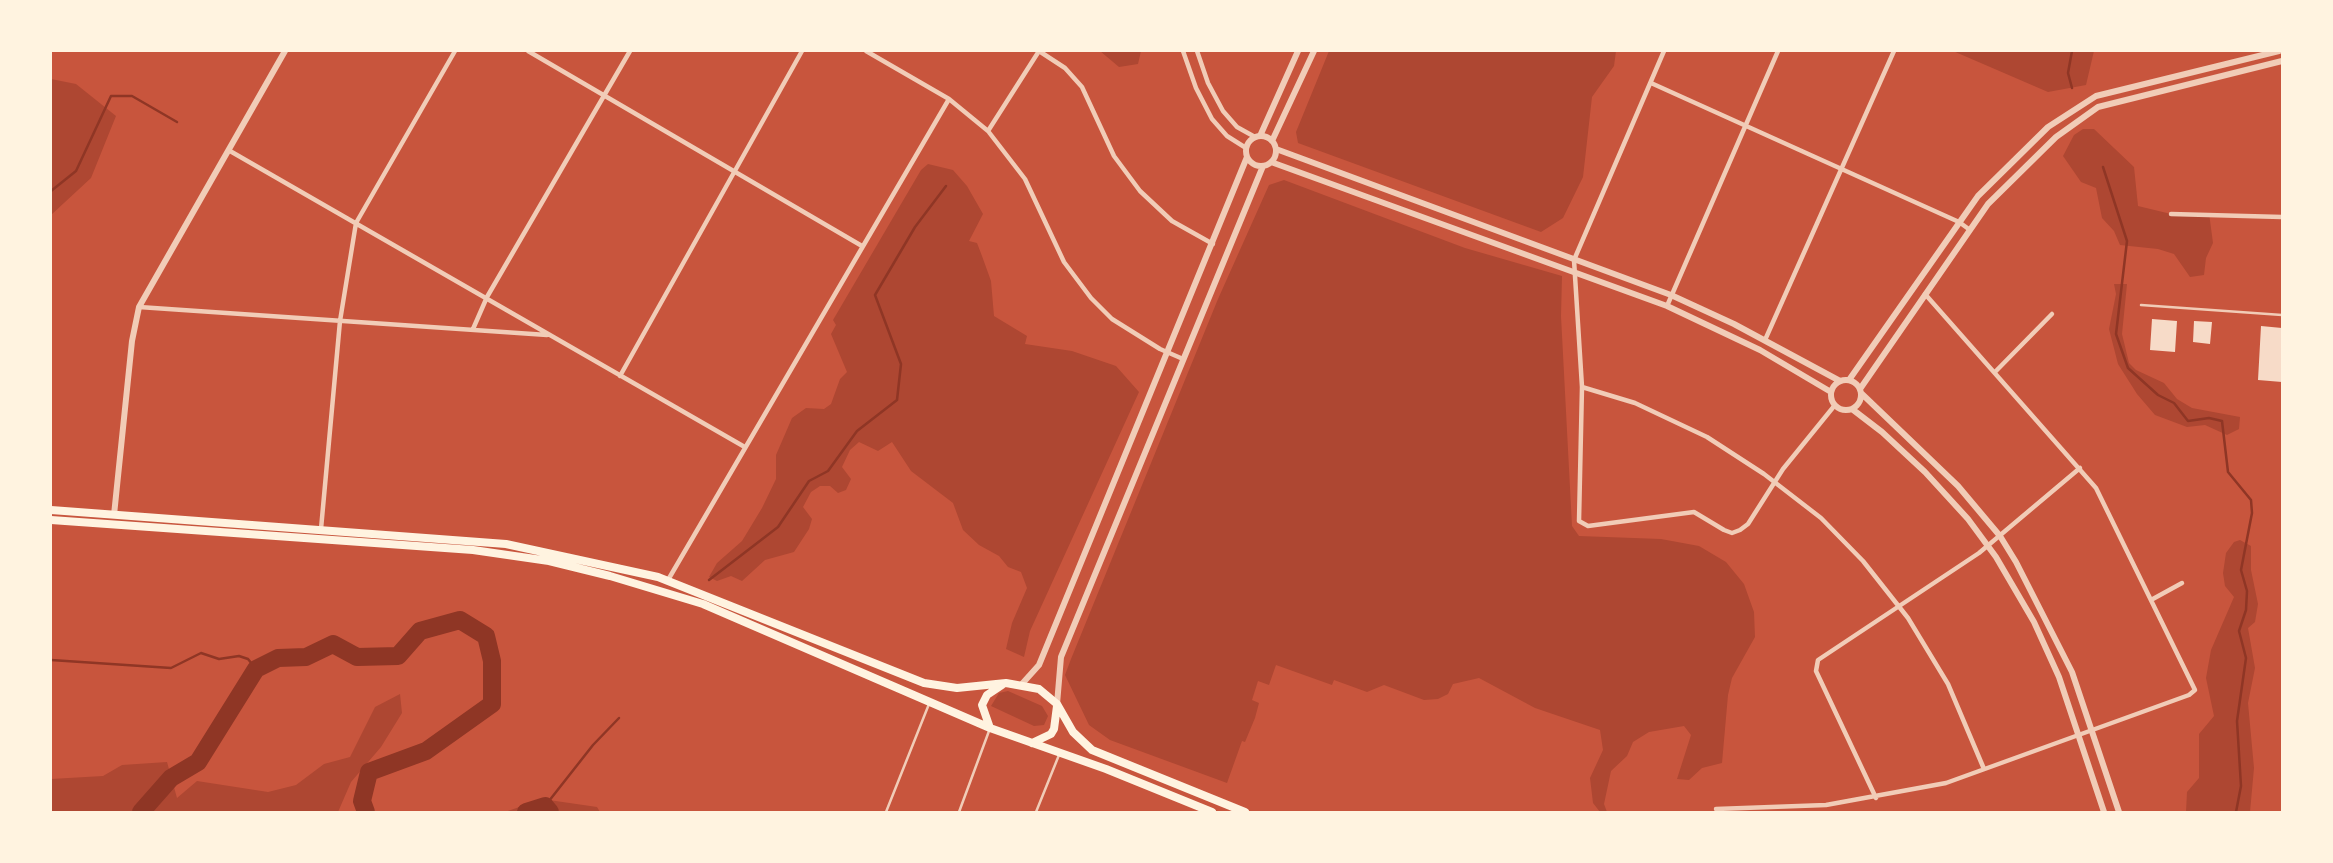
<!DOCTYPE html>
<html>
<head>
<meta charset="utf-8">
<style>
	body { margin:0 }
	#map { position:relative; width:2333px; height:863px; overflow:hidden; background:#c8553d; font-family:"PT Sans Narrow",sans-serif }
	canvas { display:block }
	.frame { position:absolute; inset:0; border:52px solid #fff3e0; pointer-events:none }
</style>
</head>
<body>
<div id="map">
<canvas width="2333" height="863"></canvas>
<div class="frame"></div>
</div>
<script>
const c = document.querySelector('canvas').getContext('2d');
c.lineJoin = 'round';
function fill(path, color) {
  c.fillStyle = color;
  c.fill(path, 'evenodd');
}
function toPath(rows) {
  const path = new Path2D();
  for (const r of rows) {
    if (r.length === 3) {
      path.moveTo(r[0] + r[2], r[1]);
      path.arc(r[0], r[1], r[2], 0, 2 * Math.PI);
      continue;
    }
    path.moveTo(r[0], r[1]);
    for (let i = 2; i < r.length; i += 2) path.lineTo(r[i], r[i + 1]);
  }
  return path;
}
function trace(path, color, width, dash) {
  c.strokeStyle = color;
  c.lineWidth = width;
  c.lineCap = dash ? 'butt' : 'round';
  c.setLineDash(dash || []);
  c.stroke(path);
}
fill(toPath([
	[1100,51,1141,51,1138,64,1119,67],
	[1329,51,1616,51,1614,66,1592,97,1583,177,1563,218,1541,232,1298,143,1296,132],
	[1953,51,2094,51,2086,85,2048,92],
	[51,79,76,84,116,116,91,178,51,215],
	[2083,129,2094,129,2134,167,2138,206,2171,214,2209,213,2213,243,2206,258,2204,275,2190,277,2174,254,2158,249,2120,245,2114,231,2102,218,2096,188,2081,182,2063,156,2074,135],
	[928,164,953,170,967,186,983,214,969,241,977,243,982,256,991,281,994,316,1027,336,1025,344,1072,351,1116,366,1139,392,1030,631,1024,657,1006,649,1012,623,1027,588,1021,572,1008,567,999,556,979,545,963,530,953,503,911,471,892,442,878,451,859,442,850,450,842,467,851,479,846,490,838,493,830,486,820,486,811,492,803,507,812,519,809,529,794,552,765,560,742,581,731,576,717,581,709,577,717,563,742,541,762,508,776,479,776,455,792,418,806,408,824,409,831,404,840,379,847,372,831,334,836,325,833,320,921,170],
	[1284,180,1465,248,1562,276,1561,316,1572,526,1579,536,1661,539,1699,546,1726,562,1744,584,1754,612,1755,637,1732,678,1728,695,1722,763,1702,768,1689,780,1677,779,1691,735,1684,726,1649,732,1633,742,1627,756,1611,771,1604,804,1607,812,1600,812,1593,803,1590,778,1603,750,1600,730,1535,708,1479,678,1453,684,1448,694,1438,699,1424,700,1384,685,1367,692,1334,680,1332,685,1276,665,1269,685,1258,681,1252,700,1259,703,1255,718,1245,742,1242,741,1227,783,1110,740,1089,725,1065,675,1071,659,1218,299,1269,185],
	[2114,284,2127,284,2122,334,2129,363,2136,370,2164,383,2177,399,2192,408,2240,417,2239,429,2227,435,2205,425,2187,427,2155,415,2137,394,2118,364,2109,329,2116,294],
	[2240,540,2251,546,2251,570,2258,604,2255,622,2248,628,2255,668,2248,703,2254,768,2250,812,2186,812,2187,792,2199,778,2199,734,2214,716,2206,678,2211,650,2234,597,2225,586,2223,573,2226,553,2234,542],
	[1008,691,1042,706,1048,716,1044,725,1034,726,991,706,999,693],
	[400,694,402,713,381,747,351,782,338,812,51,812,51,779,103,776,122,765,167,762,177,798,197,781,268,792,296,785,324,764,350,757,375,707],
	[542,799,597,807,600,812,505,812]
]), '#ae4732');
trace(toPath([
	[2072,51,2068,73,2072,88],
	[2103,167,2127,241,2116,334,2128,368,2158,395,2174,403,2188,421,2209,418,2222,421,2228,472,2251,500,2252,513,2241,570,2247,591,2246,610,2239,631,2246,658,2237,721,2241,786,2236,812],
	[51,191,76,171,111,96,132,96,177,122],
	[709,580,778,527,809,481,828,471,857,431,897,400,901,364,875,295,915,227,946,186],
	[51,660,171,668,201,653,219,659,239,656,248,659,256,669],
	[545,806,593,745,619,718]
]), '#8f3625', 2.5);
trace(toPath([
	[141,812,171,778,198,762,256,669,278,658,306,657,333,644,357,657,398,656,420,631,460,620,486,636,492,661,492,704,426,751,369,772,362,801,366,812],
	[526,812,545,806,550,812]
]), '#8f3625', 18);
fill(toPath([
	[2152,319,2177,321,2175,352,2150,350],
	[2194,321,2212,322,2210,344,2193,342],
	[2261,326,2282,328,2282,382,2258,380]
]), '#f7dbc8');
trace(toPath([
	[2141,305,2282,315],
	[886,812,929,704],
	[959,812,989,731],
	[1036,812,1059,755]
]), '#f1ccb7', 2.5);
trace(toPath([
	[528,51,862,246],
	[866,51,949,99,988,131,1025,179,1064,262,1091,298,1112,319,1160,349,1183,359],
	[1039,51,1065,68,1082,87,1114,156,1140,191,1172,221,1213,244],
	[1183,51,1196,88,1212,119,1227,136,1246,148],
	[1197,51,1208,83,1223,111,1237,127,1255,137],
	[1664,51,1574,260,1582,387,1579,521,1588,526,1694,512,1724,530,1732,533,1740,530,1748,524,1783,469,1835,405],
	[1651,83,1959,222,1970,230],
	[988,131,1039,51],
	[230,151,743,446],
	[2171,214,2282,217],
	[1667,306,1778,51],
	[139,307,547,335],
	[473,329,487,297,630,51],
	[1765,340,1894,51],
	[1995,372,2052,314],
	[620,376,802,51],
	[1582,387,1635,403,1707,437,1764,474,1821,518,1863,561,1908,618,1948,684,1984,769],
	[321,529,340,321,356,223,455,51],
	[668,580,949,99],
	[2151,600,2182,583],
	[1876,798,1816,671,1818,660,1979,553,2080,468],
	[1716,809,1826,805,1946,783,2189,695,2195,690,2096,488,1925,294]
]), '#f1ccb7', 4.5);
trace(toPath([
	[1261,151,15],
	[1260,136,1298,51],
	[1272,141,1314,51],
	[1276,149,1671,295,1734,324,1840,381],
	[1271,162,1667,306,1760,350,1831,392],
	[1849,380,1978,196,2048,127,2096,96,2279,51],
	[1846,395,15],
	[1860,389,1988,204,2056,137,2098,107,2282,61],
	[1861,393,1958,486,2000,536,2016,562,2072,672,2119,812],
	[1852,409,1882,432,1925,472,1968,519,1996,557,2034,622,2059,677,2104,812],
	[114,515,132,341,139,307,285,51],
	[1021,685,1039,665,1247,157],
	[1057,704,1061,657,1263,166]
]), '#f1ccb7', 6);
trace(toPath([
	[51,510,506,544,658,577,924,683,957,688,1006,683,1039,689,1057,704,1073,732,1092,750,1245,812],
	[51,520,473,550,549,561,610,576,703,604,990,728,1106,769,1212,812],
	[990,728,982,705,987,695,1002,685],
	[1032,743,1051,734,1054,729,1057,706]
]), '#fff3e0', 8);
</script>
</body>
</html>
